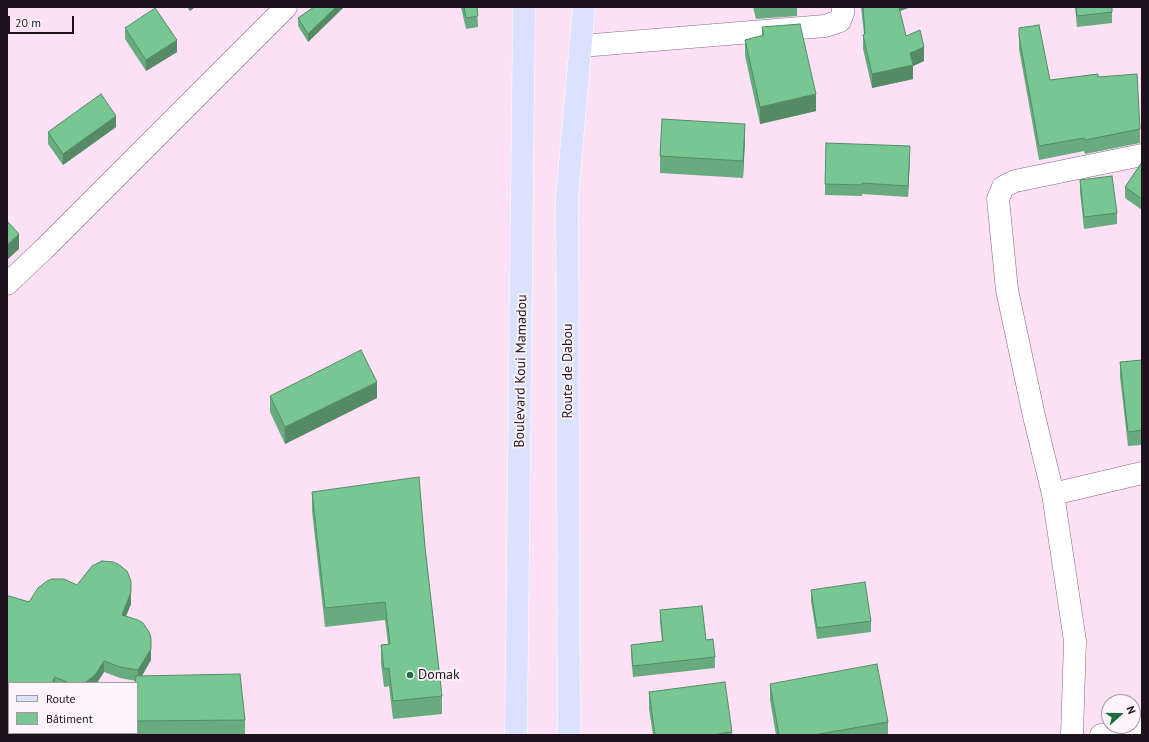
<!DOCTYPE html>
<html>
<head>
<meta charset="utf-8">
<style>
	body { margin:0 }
	#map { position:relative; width:1149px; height:742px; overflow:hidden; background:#fee0f7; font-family:"PT Sans",sans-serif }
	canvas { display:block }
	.frame { position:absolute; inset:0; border:8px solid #1f121c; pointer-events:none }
	.legend { position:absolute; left:8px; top:682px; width:130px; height:52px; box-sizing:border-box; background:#fdf5fb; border:1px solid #a49aa2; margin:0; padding:5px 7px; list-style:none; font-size:12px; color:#1f121c }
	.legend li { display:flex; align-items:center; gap:8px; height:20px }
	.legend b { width:20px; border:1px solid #a49aa2 }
	.north { position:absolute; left:1101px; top:694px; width:40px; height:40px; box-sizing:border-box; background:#fdf5fb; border:1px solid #a49aa2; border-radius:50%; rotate:69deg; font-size:11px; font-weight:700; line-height:16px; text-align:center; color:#1f121c }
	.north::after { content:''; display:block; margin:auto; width:14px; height:18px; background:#1e7041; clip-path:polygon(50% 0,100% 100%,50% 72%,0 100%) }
	.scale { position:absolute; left:8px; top:16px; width:66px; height:18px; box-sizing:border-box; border:2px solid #1f121c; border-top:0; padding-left:5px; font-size:12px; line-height:14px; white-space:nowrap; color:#1f121c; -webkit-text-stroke:3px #fdf5fb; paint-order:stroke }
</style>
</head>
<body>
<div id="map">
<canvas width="1149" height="742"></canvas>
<div class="frame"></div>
<ul class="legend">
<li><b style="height:5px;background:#dae2fe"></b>Route</li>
<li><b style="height:11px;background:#78c792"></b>Bâtiment</li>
</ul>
<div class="north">N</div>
<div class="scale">20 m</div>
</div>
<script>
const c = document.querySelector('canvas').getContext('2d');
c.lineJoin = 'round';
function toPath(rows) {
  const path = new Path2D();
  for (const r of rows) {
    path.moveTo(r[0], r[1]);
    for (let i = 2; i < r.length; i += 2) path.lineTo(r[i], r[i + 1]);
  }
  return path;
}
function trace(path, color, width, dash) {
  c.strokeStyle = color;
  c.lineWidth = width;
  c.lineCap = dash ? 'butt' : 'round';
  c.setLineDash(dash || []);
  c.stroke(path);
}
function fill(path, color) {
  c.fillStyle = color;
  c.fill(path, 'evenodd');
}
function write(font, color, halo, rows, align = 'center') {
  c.font = font + ' "PT Sans",sans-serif';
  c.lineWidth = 3.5;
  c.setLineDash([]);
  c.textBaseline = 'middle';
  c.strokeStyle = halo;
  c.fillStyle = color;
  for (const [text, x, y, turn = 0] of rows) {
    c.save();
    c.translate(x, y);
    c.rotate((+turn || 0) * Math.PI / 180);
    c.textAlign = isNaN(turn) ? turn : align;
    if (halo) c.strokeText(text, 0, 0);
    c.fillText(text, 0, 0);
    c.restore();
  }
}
const minor = toPath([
	[581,46,825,26,840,21,843,13,843,7],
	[7,284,44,249,286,7],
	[1053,494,1142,473],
	[1072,735,1075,641,1053,494,1034,416,1007,290,998,199,1003,187,1015,181,1142,155],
	[1101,735,1142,728]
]);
const major = toPath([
	[516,735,524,7],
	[569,735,567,197,584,7]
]);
trace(minor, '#876580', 23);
trace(major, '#fff', 23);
trace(minor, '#fff', 22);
trace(major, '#dae2fe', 22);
fill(toPath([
	[187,7,195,7,190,11],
	[314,7,344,7,308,42,298,26,298,18],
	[461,7,477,7,478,27,466,29],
	[753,7,797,7,797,16,756,19],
	[861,7,911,7,900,11,906,36,924,61,913,66,913,79,872,88,863,49,863,35,864,34],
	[1075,7,1112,7,1112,23,1077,27],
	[762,27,816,111,760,124,745,56,745,40,762,36],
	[125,28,177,52,146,71,125,39],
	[1019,28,1050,80,1098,77,1140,129,1140,143,1085,154,1084,151,1039,160,1019,49],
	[116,127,63,165,48,144,48,132],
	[745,140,743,178,660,173,660,156],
	[910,157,908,197,862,194,862,196,825,195,825,184],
	[1142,162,1142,210,1125,198,1125,187],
	[1080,180,1117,213,1117,224,1084,229,1080,192],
	[1142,360,1142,445,1128,446,1120,377,1120,362],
	[270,396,377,398,285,444,270,412],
	[312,492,425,547,442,696,442,714,393,719,389,686,384,687,381,663,381,645,388,644,385,620,325,627,312,511],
	[77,585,131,604,126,616,151,638,151,660,142,676,245,720,245,735,134,735,134,733,137,733,137,683,136,681,120,678,104,672,97,683,9,683,9,708,7,708,7,596,29,602],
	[811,590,871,621,871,632,817,639,811,601],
	[660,610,706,640,715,657,715,668,633,677,631,656,631,645,662,641,660,622],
	[770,684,888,722,888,735,776,735,770,700],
	[649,692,732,732,732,735,653,735,649,709]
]), '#67ab7e');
fill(toPath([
	[190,7,195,7,190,11],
	[336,7,344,7,308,42,308,34],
	[897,7,911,7,897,12],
	[177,40,177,52,146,71,146,60],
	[924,47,924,61,913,66,913,79,872,88,872,74,910,53],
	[816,94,816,111,760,124,760,107],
	[116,116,116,127,63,165,63,154],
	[745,124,745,140,743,178,743,161],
	[910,146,910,157,908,197,908,186],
	[19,234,19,249,7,260,7,245],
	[377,382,377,398,285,444,285,427],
	[131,581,131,604,122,626,122,615],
	[151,649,151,660,138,682,138,670],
	[104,661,104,672,97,683,86,683,86,682],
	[55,677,55,683,52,683]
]), '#548b66');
const building = toPath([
	[314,7,336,7,308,34,298,18,314,7],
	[464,7,477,7,478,16,466,18,464,7],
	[863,7,899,7,906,36,920,30,924,47,910,53,913,65,872,74,863,35,865,34,863,7],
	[1076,7,1112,7,1112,12,1077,16,1076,7],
	[155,8,177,40,146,60,125,28,155,8],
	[800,24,816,94,760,107,745,40,764,35,762,27,800,24],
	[1039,25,1050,80,1098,74,1098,77,1137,74,1140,129,1085,140,1084,138,1039,146,1019,36,1019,28,1039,25],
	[101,94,116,116,63,154,48,132,101,94],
	[662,119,745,124,743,161,660,156,662,119],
	[826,143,910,146,908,186,862,183,862,185,825,184,826,143],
	[1142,162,1142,199,1125,187,1142,162],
	[1112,176,1117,213,1084,217,1080,180,1112,176],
	[7,221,19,234,7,245,7,221],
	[361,350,377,382,285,427,270,396,361,350],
	[1142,360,1142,430,1128,432,1120,362,1142,360],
	[419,477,425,547,442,696,393,701,389,668,384,669,381,645,390,644,385,602,325,608,312,492,419,477],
	[102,561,113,562,118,564,127,571,131,581,131,592,122,615,138,620,143,623,149,632,151,638,151,649,138,670,120,667,104,661,95,675,86,682,78,683,69,683,55,677,52,683,9,683,9,697,7,696,7,596,9,596,29,602,38,588,47,581,52,579,64,579,77,585,92,566,102,561],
	[865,582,871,621,817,628,811,590,865,582],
	[702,606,706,640,713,639,715,657,633,666,631,645,663,641,660,610,702,606],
	[877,664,888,722,814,735,779,735,770,684,877,664],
	[240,674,245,720,137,721,137,683,135,683,136,676,240,674],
	[725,682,732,732,712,735,655,735,649,692,725,682]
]);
fill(building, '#78c792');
trace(building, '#548b66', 1);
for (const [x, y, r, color] of [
	[410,675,4,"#1e7041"]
]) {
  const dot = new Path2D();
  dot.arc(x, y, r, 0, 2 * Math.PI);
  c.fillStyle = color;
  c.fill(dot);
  trace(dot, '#fdf5fb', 1.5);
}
write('14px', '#1f121c', '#fdf5fb', [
	["Boulevard Koui Mamadou",521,371,-89],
	["Route de Dabou",568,371,-90]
]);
write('14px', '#1f121c', '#fdf5fb', [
	["Domak",418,675]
], 'left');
</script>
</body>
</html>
